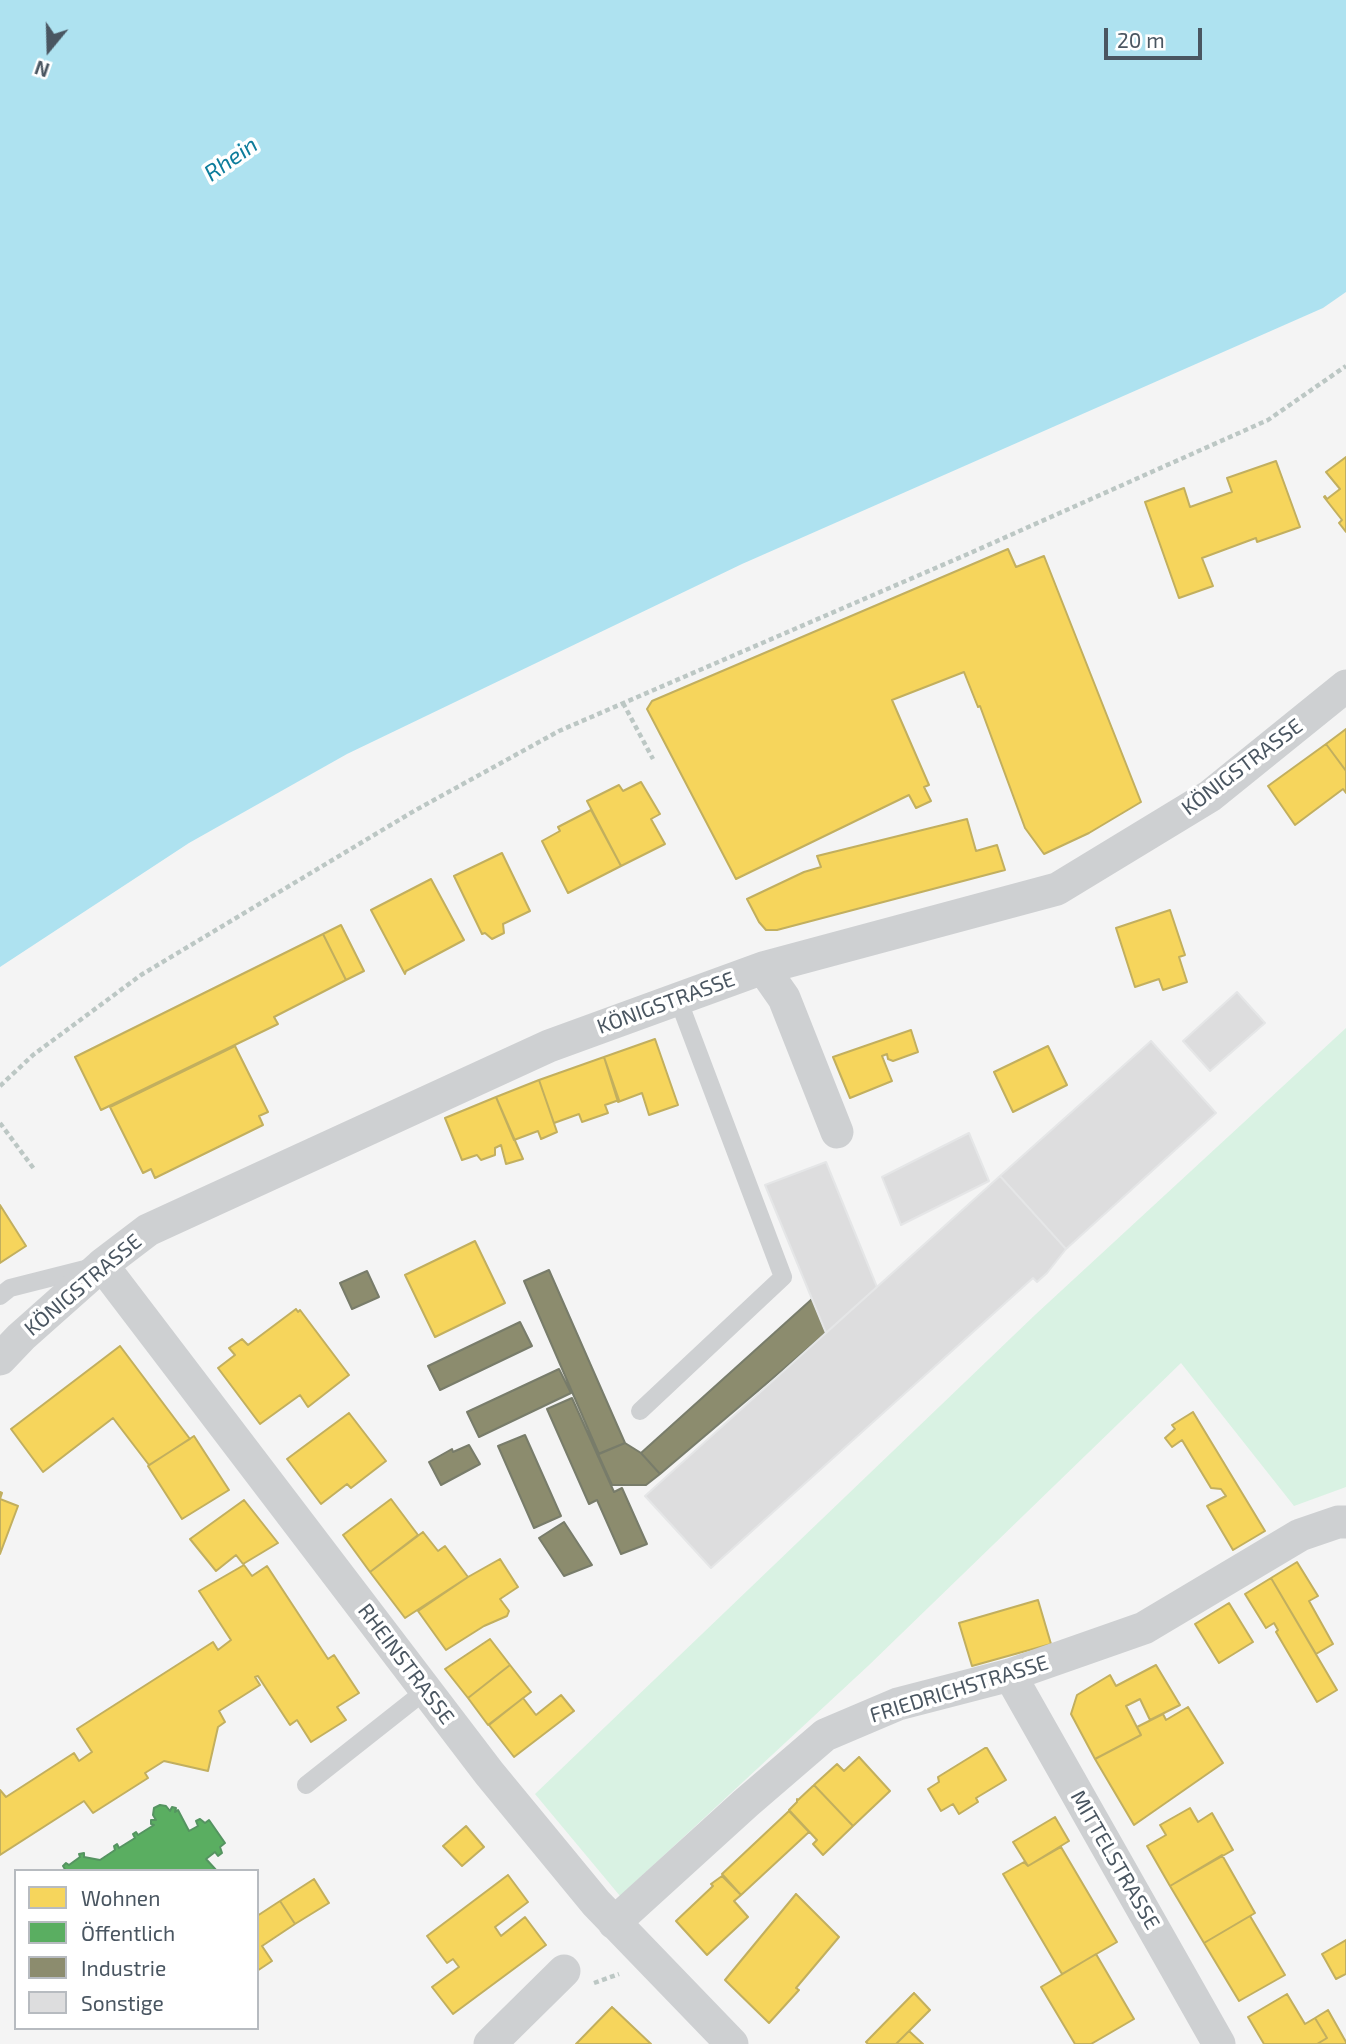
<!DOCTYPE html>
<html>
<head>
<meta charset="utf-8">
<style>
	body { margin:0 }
	#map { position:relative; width:1346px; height:2044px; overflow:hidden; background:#f4f4f4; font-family:"Exo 2",sans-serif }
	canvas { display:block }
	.legend { position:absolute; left:14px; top:1869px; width:245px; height:161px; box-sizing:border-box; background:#fff; border:2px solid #b7bbc0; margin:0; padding:9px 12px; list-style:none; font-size:21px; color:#4a5661 }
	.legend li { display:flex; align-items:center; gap:14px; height:35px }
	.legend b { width:35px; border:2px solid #b7bbc0 }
	.north { position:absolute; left:14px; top:14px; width:70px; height:70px; -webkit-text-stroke:5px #fff; paint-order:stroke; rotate:199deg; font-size:19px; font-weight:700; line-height:28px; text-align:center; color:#4a5661 }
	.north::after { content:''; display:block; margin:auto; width:24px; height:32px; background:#4a5661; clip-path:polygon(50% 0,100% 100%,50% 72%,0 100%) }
	.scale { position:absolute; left:1104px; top:28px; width:98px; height:32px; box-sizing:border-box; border:4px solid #4a5661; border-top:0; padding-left:9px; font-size:21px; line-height:24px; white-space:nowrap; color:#4a5661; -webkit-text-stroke:5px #fff; paint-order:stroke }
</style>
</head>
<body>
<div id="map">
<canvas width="1346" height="2044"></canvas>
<ul class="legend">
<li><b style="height:19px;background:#f6d55c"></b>Wohnen</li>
<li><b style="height:19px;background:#5aae61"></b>Öffentlich</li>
<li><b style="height:19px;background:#8c8c6e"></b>Industrie</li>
<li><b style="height:19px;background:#ddddde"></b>Sonstige</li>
</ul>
<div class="north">N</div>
<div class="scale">20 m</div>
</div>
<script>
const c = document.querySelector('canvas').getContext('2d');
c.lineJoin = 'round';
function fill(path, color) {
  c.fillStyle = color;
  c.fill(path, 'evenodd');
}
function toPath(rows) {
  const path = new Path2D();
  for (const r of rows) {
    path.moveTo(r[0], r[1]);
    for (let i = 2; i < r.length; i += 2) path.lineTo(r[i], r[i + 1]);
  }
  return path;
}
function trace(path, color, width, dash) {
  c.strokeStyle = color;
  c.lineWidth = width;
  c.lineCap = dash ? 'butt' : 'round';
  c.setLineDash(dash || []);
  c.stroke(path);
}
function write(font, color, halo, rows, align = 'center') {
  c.font = font + ' "Exo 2",sans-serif';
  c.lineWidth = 7;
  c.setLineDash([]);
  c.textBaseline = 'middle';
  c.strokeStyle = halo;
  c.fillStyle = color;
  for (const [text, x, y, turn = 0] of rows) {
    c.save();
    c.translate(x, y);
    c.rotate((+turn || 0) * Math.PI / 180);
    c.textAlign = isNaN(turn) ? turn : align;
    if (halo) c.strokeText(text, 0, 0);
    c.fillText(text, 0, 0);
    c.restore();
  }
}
fill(toPath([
	[1346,1028,1346,1487,1294,1506,1181,1363,868,1666,620,1896,535,1794,1036,1314]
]), '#d9f2e3');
fill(toPath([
	[0,0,1346,0,1346,292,1323,308,742,564,347,754,189,843,0,967]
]), '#aee2f0');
const homes = toPath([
	[1346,457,1346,532,1339,523,1342,520,1324,497,1325,496,1327,499,1340,489,1326,472,1346,457],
	[1276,461,1300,527,1257,542,1256,538,1202,558,1213,586,1179,598,1145,502,1184,488,1190,507,1232,492,1227,478,1276,461],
	[1008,549,1016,567,1044,556,1141,802,1089,833,1044,854,1025,828,980,706,978,707,964,672,892,700,929,785,924,787,931,801,916,808,909,795,736,879,647,709,652,701,1008,549],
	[1346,729,1346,771,1326,744,1346,729],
	[1326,744,1346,771,1346,793,1343,789,1295,825,1268,786,1326,744],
	[641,782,660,814,651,819,665,844,621,866,587,801,619,785,623,791,641,782],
	[591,810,621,866,568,893,542,841,560,831,558,827,591,810],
	[967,819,976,851,997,845,1005,870,777,930,766,930,759,922,747,899,804,872,821,867,817,856,967,819],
	[502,853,530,911,503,924,504,933,492,939,485,933,482,934,454,876,502,853],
	[431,879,464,940,406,971,405,974,371,910,431,879],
	[1170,910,1185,955,1179,957,1187,982,1163,990,1159,979,1135,987,1116,928,1170,910],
	[341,925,364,971,346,980,323,934,341,925],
	[323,934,346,980,274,1017,278,1024,101,1110,75,1057,323,934],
	[911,1030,918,1052,893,1061,888,1059,887,1054,882,1056,892,1081,850,1098,833,1057,911,1030],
	[655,1039,678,1105,649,1115,642,1093,618,1102,604,1057,655,1039],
	[235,1046,268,1112,259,1116,263,1125,155,1178,151,1169,143,1173,110,1107,235,1046],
	[1048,1046,1067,1085,1013,1112,994,1072,1048,1046],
	[604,1057,619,1100,605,1105,608,1113,582,1122,579,1114,554,1123,539,1080,604,1057],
	[539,1080,557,1132,541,1139,538,1131,514,1140,496,1097,539,1080],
	[496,1097,523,1159,506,1164,501,1145,495,1148,495,1155,481,1160,477,1155,462,1160,445,1118,496,1097],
	[0,1205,26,1246,0,1263,0,1205],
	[475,1241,505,1303,435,1337,405,1275,475,1241],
	[296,1309,298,1312,300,1310,349,1375,308,1407,300,1395,260,1424,218,1368,235,1355,229,1348,242,1339,248,1345,296,1309],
	[120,1346,190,1439,149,1465,113,1418,43,1472,11,1429,120,1346],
	[1193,1412,1265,1531,1233,1550,1207,1506,1226,1496,1221,1489,1211,1488,1182,1440,1172,1447,1165,1438,1175,1429,1172,1425,1193,1412],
	[349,1413,386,1461,351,1488,347,1484,321,1504,287,1459,349,1413],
	[194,1436,229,1490,182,1519,148,1466,194,1436],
	[0,1492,2,1493,0,1499,18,1506,0,1554,0,1492],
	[391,1499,418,1535,370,1572,343,1535,391,1499],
	[244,1500,278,1543,243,1564,236,1555,216,1571,190,1539,244,1500],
	[423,1532,438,1551,445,1546,468,1577,405,1618,370,1572,423,1532],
	[500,1559,518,1587,500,1599,509,1611,507,1616,484,1626,446,1650,418,1611,468,1577,500,1559],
	[1297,1562,1318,1596,1309,1601,1333,1644,1316,1654,1271,1578,1297,1562],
	[244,1565,252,1576,267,1566,328,1659,334,1655,359,1693,337,1707,346,1720,311,1742,297,1720,290,1725,258,1676,255,1677,260,1685,219,1711,225,1722,218,1727,208,1771,164,1761,145,1773,148,1778,93,1813,84,1801,0,1855,0,1790,6,1797,74,1753,79,1761,92,1752,77,1729,213,1642,218,1650,231,1640,199,1591,244,1565],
	[1271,1578,1337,1690,1317,1702,1276,1632,1278,1630,1274,1623,1266,1628,1245,1594,1271,1578],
	[1038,1600,1051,1644,972,1666,959,1623,1038,1600],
	[1229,1603,1253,1642,1219,1663,1195,1624,1229,1603],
	[490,1639,510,1665,468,1698,445,1669,490,1639],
	[510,1665,531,1692,488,1725,468,1698,510,1665],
	[1156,1665,1180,1705,1150,1720,1140,1699,1126,1706,1141,1735,1095,1759,1071,1714,1077,1695,1110,1675,1116,1686,1156,1665],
	[561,1695,574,1711,514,1757,489,1725,523,1698,536,1715,561,1695],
	[1188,1707,1223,1763,1134,1825,1095,1759,1141,1735,1137,1727,1163,1714,1166,1720,1188,1707],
	[985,1748,987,1748,1006,1780,976,1798,978,1802,959,1814,953,1804,941,1811,928,1789,939,1782,938,1777,985,1748],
	[859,1757,890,1791,853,1826,814,1785,837,1764,844,1771,859,1757],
	[814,1785,853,1826,823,1855,813,1844,817,1840,789,1810,797,1802,797,1799,798,1800,814,1785],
	[1190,1808,1198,1822,1212,1813,1233,1850,1170,1886,1147,1846,1166,1835,1160,1825,1190,1808],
	[789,1811,809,1832,741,1895,722,1874,789,1811],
	[1055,1817,1069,1841,1028,1866,1013,1842,1055,1817],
	[466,1826,484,1847,462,1866,443,1846,466,1826],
	[1061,1847,1117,1942,1062,1974,1003,1874,1024,1862,1028,1866,1061,1847],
	[1222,1855,1255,1913,1204,1943,1170,1886,1222,1855],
	[508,1875,528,1902,495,1927,501,1936,525,1917,546,1945,453,2014,432,1987,459,1967,453,1959,447,1963,427,1936,508,1875],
	[722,1876,741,1895,734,1901,748,1917,707,1955,676,1921,713,1886,711,1884,722,1876],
	[314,1879,329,1903,295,1924,280,1901,314,1879],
	[796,1894,839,1937,796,1988,799,1990,769,2023,725,1980,796,1894],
	[280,1901,295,1924,262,1946,272,1961,257,1971,257,1916,280,1901],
	[1250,1916,1285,1975,1239,2001,1204,1943,1250,1916],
	[1346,1940,1346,1974,1336,1979,1322,1954,1346,1940],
	[1096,1954,1134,2019,1091,2044,1075,2044,1041,1987,1096,1954],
	[914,1993,930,2010,896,2044,868,2044,866,2042,914,1993],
	[1287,1994,1305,2024,1315,2018,1327,2038,1317,2044,1264,2044,1248,2017,1287,1994],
	[612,2007,651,2044,576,2044,612,2007],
	[1328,2010,1346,2042,1346,2044,1317,2044,1327,2038,1315,2018,1328,2010],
	[909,2031,923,2044,896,2044,909,2031]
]);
fill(homes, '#f6d55c');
trace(homes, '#c2af5e', 2);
const public = toPath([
	[160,1805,166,1806,170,1811,172,1807,176,1808,175,1812,178,1810,189,1831,198,1826,196,1821,200,1819,205,1823,209,1820,225,1843,220,1847,222,1853,218,1856,215,1852,206,1859,217,1871,66,1871,63,1866,66,1863,69,1865,80,1857,79,1854,84,1853,84,1857,100,1860,115,1850,114,1846,117,1844,119,1848,135,1838,133,1834,136,1832,138,1835,154,1825,151,1824,151,1820,156,1820,153,1815,154,1808,160,1805]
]);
fill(public, '#5aae61');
trace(public, '#559461', 2);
const industry = toPath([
	[549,1270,625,1443,599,1454,524,1281,549,1270],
	[367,1271,379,1297,352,1309,340,1283,367,1271],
	[812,1299,826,1333,660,1474,641,1453,812,1299],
	[520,1322,532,1346,440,1390,428,1366,520,1322],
	[559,1369,571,1393,479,1437,467,1412,559,1369],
	[572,1398,614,1492,622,1488,647,1544,621,1554,597,1500,589,1504,547,1409,572,1398],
	[525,1435,561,1516,534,1528,498,1446,525,1435],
	[625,1443,641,1453,660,1474,646,1485,612,1485,598,1454,625,1443],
	[469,1445,480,1464,441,1485,429,1462,452,1449,453,1452,469,1445],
	[564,1522,592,1565,564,1576,539,1538,564,1522]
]);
fill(industry, '#8c8c6e');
trace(industry, '#787c6a', 2);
const building = toPath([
	[1237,992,1265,1023,1210,1071,1183,1041,1237,992],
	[1151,1041,1216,1113,1066,1249,1000,1176,1151,1041],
	[969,1133,989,1181,901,1225,882,1177,969,1133],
	[826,1162,877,1287,826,1333,765,1185,826,1162],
	[1000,1176,1066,1249,1047,1273,1037,1282,1033,1278,711,1568,645,1496,1000,1176]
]);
fill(building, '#ddddde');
trace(building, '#e5e6e7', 2);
trace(toPath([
	[623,703,653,759],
	[0,1086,33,1055,141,975,414,811,559,731,968,554,1268,420,1346,366],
	[0,1123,34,1169],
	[594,1983,619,1974]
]), '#bcc7c4', 4.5, [5, 3.5]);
trace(toPath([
	[0,1296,10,1288,89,1268],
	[640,1411,783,1277,678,999],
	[306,1785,425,1691]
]), '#ced0d2', 18);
trace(toPath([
	[763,968,784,998,837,1132],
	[102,1265,489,1773,596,1903,732,2044],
	[0,1359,21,1337,102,1265,148,1230,549,1046,763,968,1057,889,1210,796,1346,686],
	[1010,1675,1219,2044],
	[614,1923,746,1803,825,1735,898,1704,1010,1675,1144,1628,1300,1535,1338,1522,1346,1522],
	[490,2044,564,1971]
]), '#ced0d2', 33);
write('21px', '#4a5661', '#fff', [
	["KÖNIGSTRASSE",1242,767,-37],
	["KÖNIGSTRASSE",666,1003,-20],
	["KÖNIGSTRASSE",83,1285,-40],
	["RHEINSTRASSE",406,1664,53],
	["FRIEDRICHSTRASSE",959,1689,-17],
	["MITTELSTRASSE",1115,1860,60]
]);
write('italic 23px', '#0c7c9b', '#fff', [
	["Rhein",231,159,-35]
]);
</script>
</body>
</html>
